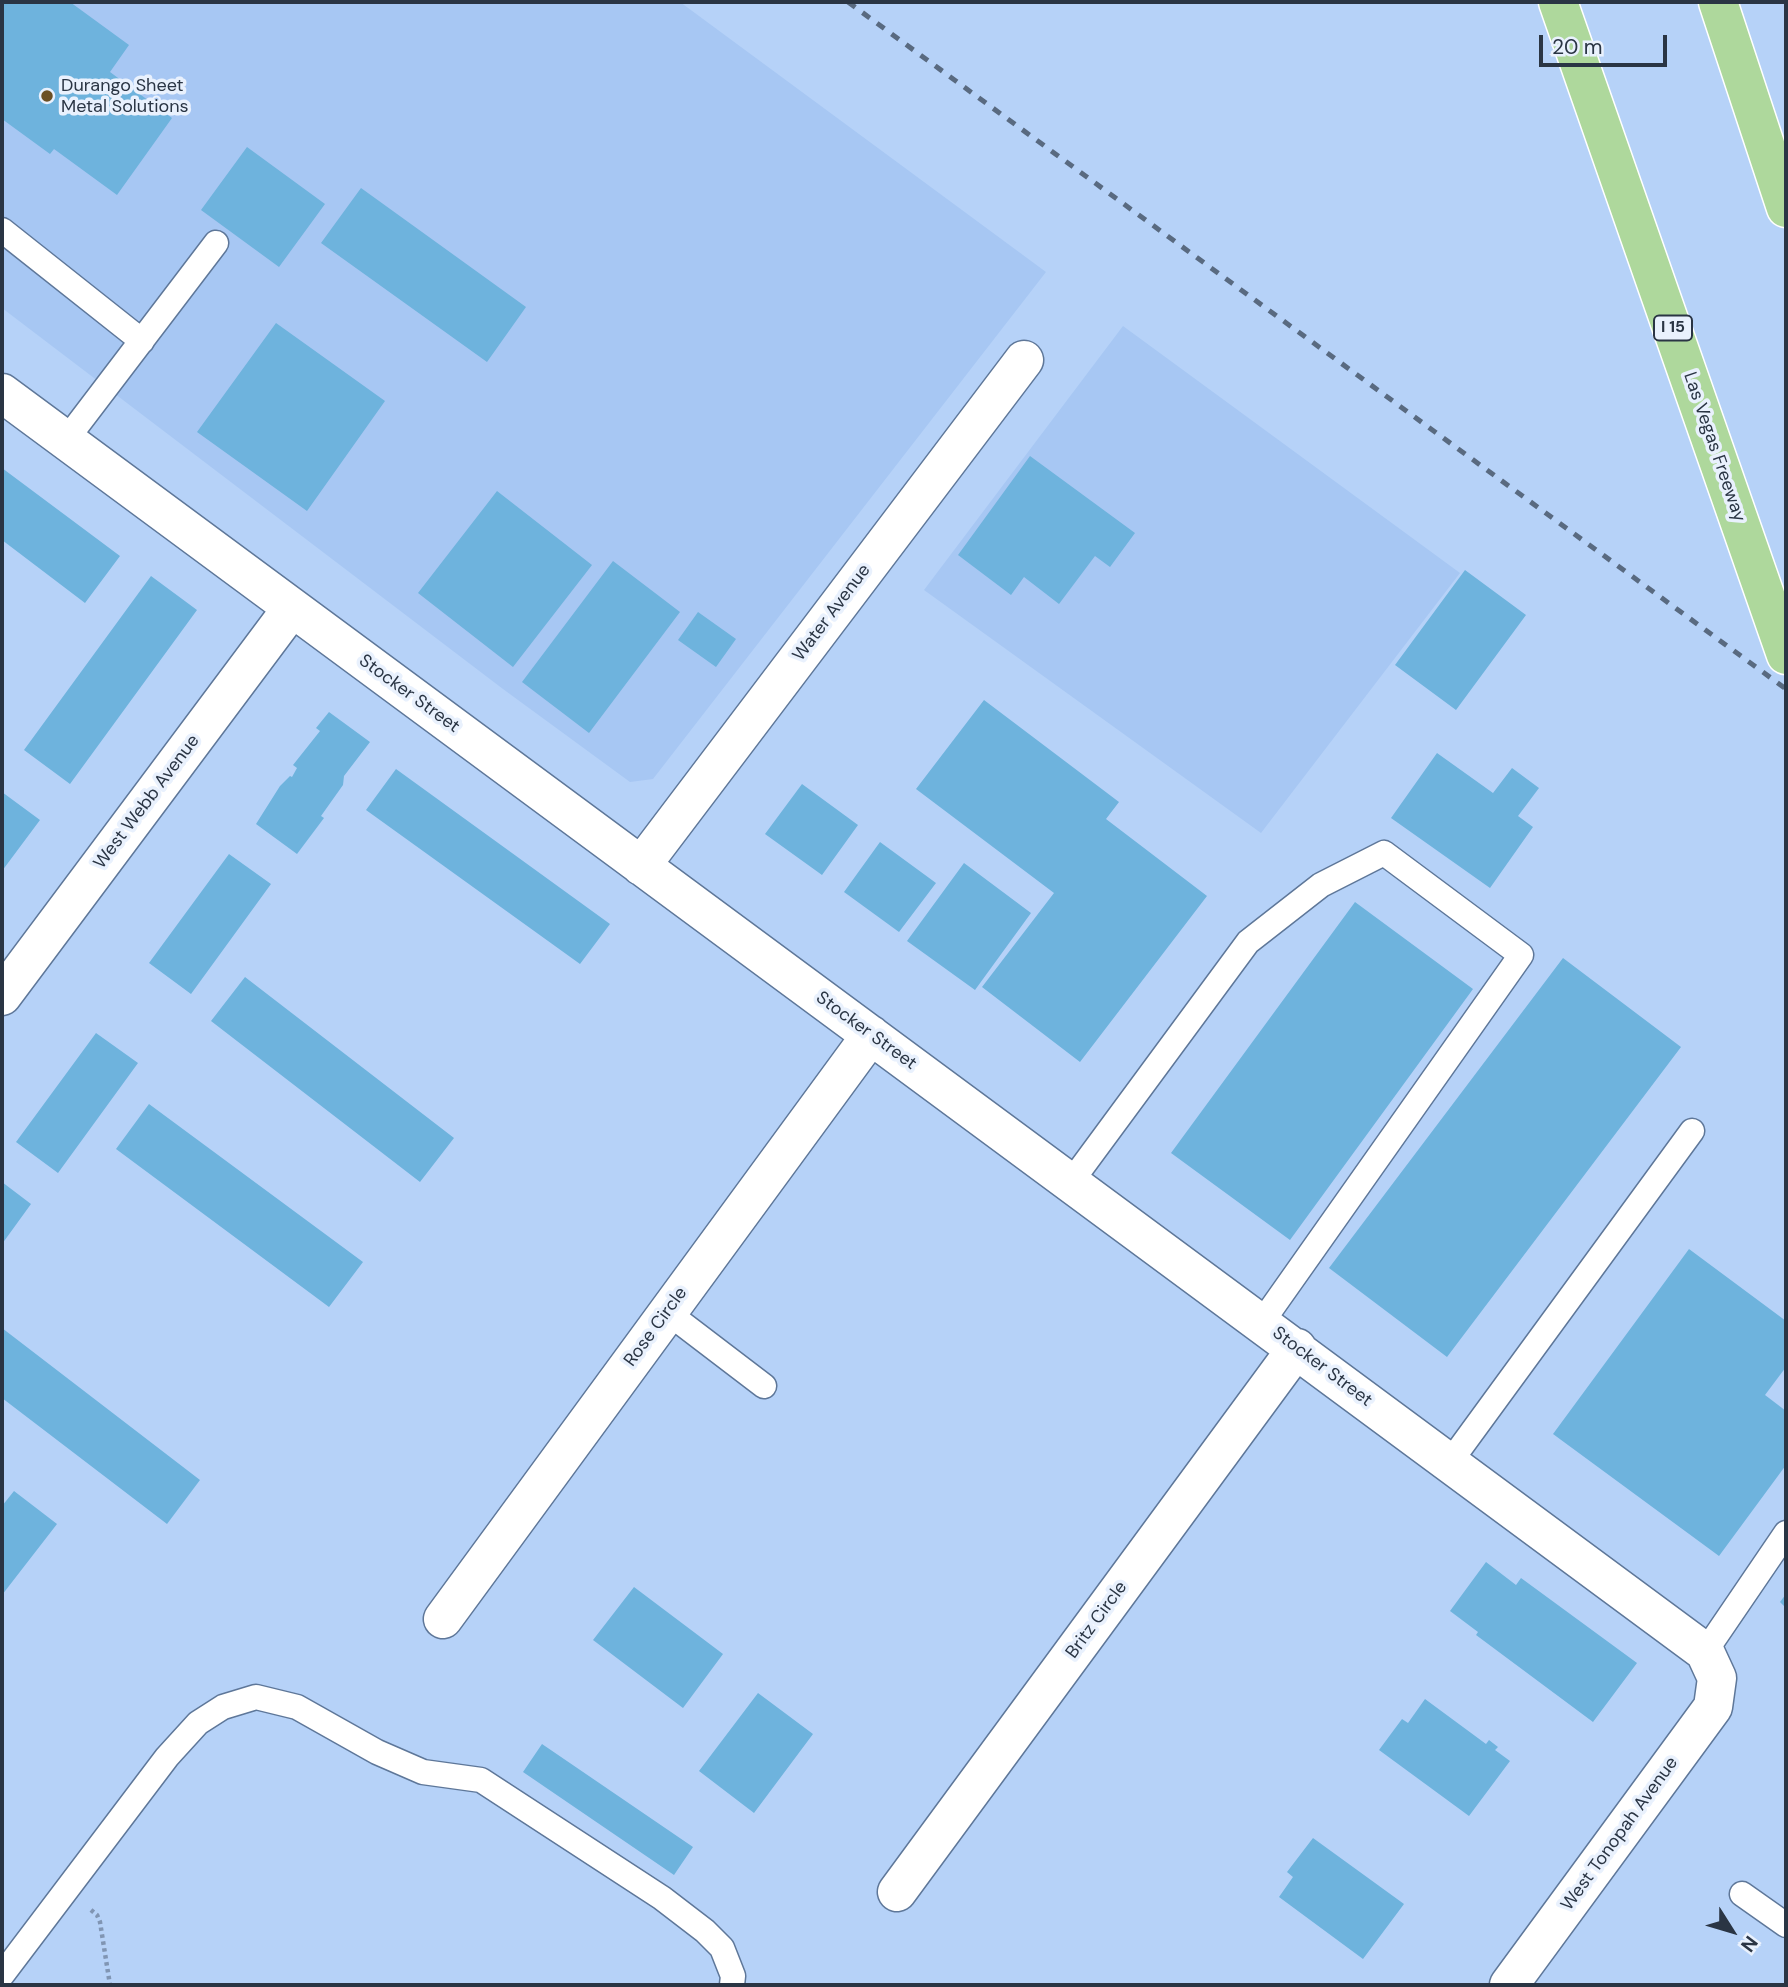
<!DOCTYPE html>
<html>
<head>
<meta charset="utf-8">
<style>
	body { margin:0 }
	#map { position:relative; width:1788px; height:1987px; overflow:hidden; background:#b6d2f8; font-family:"DM Sans",sans-serif }
	canvas { display:block }
	.frame { position:absolute; inset:0; border:4px solid #2a3544; pointer-events:none }
	.north { position:absolute; left:1697px; top:1896px; width:70px; height:70px; -webkit-text-stroke:5px #e9f1fd; paint-order:stroke; rotate:127deg; font-size:19px; font-weight:700; line-height:28px; text-align:center; color:#2a3544 }
	.north::after { content:''; display:block; margin:auto; width:24px; height:32px; background:#2a3544; clip-path:polygon(50% 0,100% 100%,50% 72%,0 100%) }
	.scale { position:absolute; left:1539px; top:35px; width:128px; height:32px; box-sizing:border-box; border:4px solid #2a3544; border-top:0; padding-left:9px; font-size:21px; line-height:24px; white-space:nowrap; color:#2a3544; -webkit-text-stroke:5px #e9f1fd; paint-order:stroke }
</style>
</head>
<body>
<div id="map">
<canvas width="1788" height="1987"></canvas>
<div class="frame"></div>
<div class="north">N</div>
<div class="scale">20 m</div>
</div>
<script>
const c = document.querySelector('canvas').getContext('2d');
c.lineJoin = 'round';
function fill(path, color) {
  c.fillStyle = color;
  c.fill(path, 'evenodd');
}
function toPath(rows) {
  const path = new Path2D();
  for (const r of rows) {
    path.moveTo(r[0], r[1]);
    for (let i = 2; i < r.length; i += 2) path.lineTo(r[i], r[i + 1]);
  }
  return path;
}
function trace(path, color, width, dash) {
  c.strokeStyle = color;
  c.lineWidth = width;
  c.lineCap = dash ? 'butt' : 'round';
  c.setLineDash(dash || []);
  c.stroke(path);
}
function write(font, color, halo, rows, align = 'center') {
  c.font = font + ' "DM Sans",sans-serif';
  c.lineWidth = 7;
  c.setLineDash([]);
  c.textBaseline = 'middle';
  c.strokeStyle = halo;
  c.fillStyle = color;
  for (const [text, x, y, turn = 0] of rows) {
    c.save();
    c.translate(x, y);
    c.rotate((+turn || 0) * Math.PI / 180);
    c.textAlign = isNaN(turn) ? turn : align;
    if (halo) c.strokeText(text, 0, 0);
    c.fillText(text, 0, 0);
    c.restore();
  }
}
fill(toPath([
	[2,2,680,2,1046,272,653,779,630,782,503,689,2,308],
	[1123,326,1460,573,1261,833,924,590]
]), '#a7c7f3');
fill(toPath([
	[2,2,70,2,129,45,110,72,172,118,117,195,54,149,50,154,2,119],
	[247,147,325,204,279,267,201,210],
	[361,188,526,307,487,362,321,243],
	[276,323,385,401,307,511,197,432],
	[1030,456,1135,533,1110,567,1095,556,1059,604,1024,577,1011,595,958,555],
	[2,468,120,556,85,603,2,540],
	[497,491,592,565,513,667,418,593],
	[613,561,680,612,589,733,522,682],
	[1465,570,1526,615,1456,710,1395,665],
	[151,576,197,610,70,784,24,750],
	[698,612,736,639,716,667,678,640],
	[984,700,1119,802,1106,819,1207,896,1080,1062,982,987,1054,893,916,789],
	[329,712,370,742,344,776,343,785,321,816,324,818,297,854,256,824,280,786,290,776,292,777,297,768,293,765,320,731,316,728],
	[1437,753,1493,793,1512,768,1539,788,1518,816,1533,827,1490,888,1391,818],
	[396,769,610,924,580,964,366,810],
	[802,784,858,825,822,875,765,834],
	[2,792,40,820,2,871],
	[880,842,936,883,899,932,844,892],
	[229,854,271,884,191,994,149,963],
	[964,863,1031,913,975,990,907,941],
	[1355,902,1473,989,1290,1240,1171,1153],
	[1563,958,1681,1047,1447,1357,1329,1268],
	[245,977,454,1138,420,1182,211,1021],
	[96,1033,138,1063,58,1173,16,1142],
	[149,1104,363,1262,329,1307,116,1149],
	[2,1182,31,1204,2,1244],
	[1689,1249,1786,1321,1786,1367,1765,1395,1786,1411,1786,1465,1719,1556,1553,1434],
	[2,1328,200,1480,167,1524,2,1398],
	[14,1491,57,1524,2,1595,2,1506],
	[1486,1562,1516,1585,1521,1578,1637,1663,1593,1722,1476,1635,1478,1632,1450,1611],
	[634,1587,723,1654,683,1708,593,1640],
	[1786,1594,1786,1608,1780,1602],
	[758,1693,813,1734,754,1813,699,1771],
	[1425,1699,1486,1744,1489,1740,1498,1747,1495,1750,1510,1761,1469,1816,1379,1750,1402,1719,1408,1723],
	[542,1744,693,1847,674,1875,523,1772],
	[1313,1838,1404,1904,1363,1959,1279,1897,1293,1877,1287,1872]
]), '#6eb3dd');
const lane = toPath([
	[2,230,142,341],
	[66,440,216,243],
	[1071,1182,1248,942,1321,885,1384,853,1521,955,1262,1322],
	[667,1312,764,1386],
	[1450,1462,1692,1131],
	[1705,1652,1786,1533],
	[1742,1894,1786,1925],
	[2,1975,167,1757,198,1723,223,1707,256,1697,297,1707,377,1752,423,1772,481,1780,662,1898,705,1931,722,1948,733,1976,732,1985]
]);
const street = toPath([
	[2,393,1705,1652,1717,1678,1713,1707,1509,1985],
	[641,866,1024,360],
	[2,996,292,608],
	[443,1619,871,1035],
	[897,1892,1297,1348]
]);
const highway = toPath([
	[1558,2,1786,655],
	[1718,2,1786,208]
]);
trace(lane, '#5e7799', 27);
trace(street, '#5e7799', 41);
trace(highway, '#fff', 41);
trace(toPath([
	[91,1910,97,1915,100,1922,110,1985]
]), '#8095b3', 4.5, [3.5, 3.5]);
trace(lane, '#fff', 24);
trace(street, '#fff', 38);
trace(highway, '#aed89c', 38);
trace(toPath([
	[848,2,1786,689]
]), '#596a80', 5, [9, 9]);
for (const [x, y, r, color] of [
	[47,96,7,"#6c5023"]
]) {
  const dot = new Path2D();
  dot.arc(x, y, r, 0, 2 * Math.PI);
  c.fillStyle = color;
  c.fill(dot);
  trace(dot, '#e9f1fd', 2.5);
}
for (const [x, y, w] of [
	[1673,328,38]
]) {
  const box = new Path2D();
  box.roundRect(x - w / 2, y - 12.5, w, 25, 5);
  c.fillStyle = '#e9f1fd';
  c.fill(box);
  trace(box, '#2a3544', 2);
}
write('bold 16px', '#2a3544', null, [
	["I 15",1673,328]
]);
write('18px', '#2a3544', '#e9f1fd', [
	["Durango Sheet",61,86],
	["Metal Solutions",61,107]
], 'left');
write('18px', '#2a3544', '#e9f1fd', [
	["Las Vegas Freeway",1714,447,71],
	["Water Avenue",832,613,-53],
	["Stocker Street",409,694,36],
	["West Webb Avenue",147,802,-53],
	["Stocker Street",866,1031,36],
	["Rose Circle",656,1327,-54],
	["Stocker Street",1322,1367,37],
	["Britz Circle",1097,1620,-54],
	["West Tonopah Avenue",1620,1834,-54]
]);
</script>
</body>
</html>
